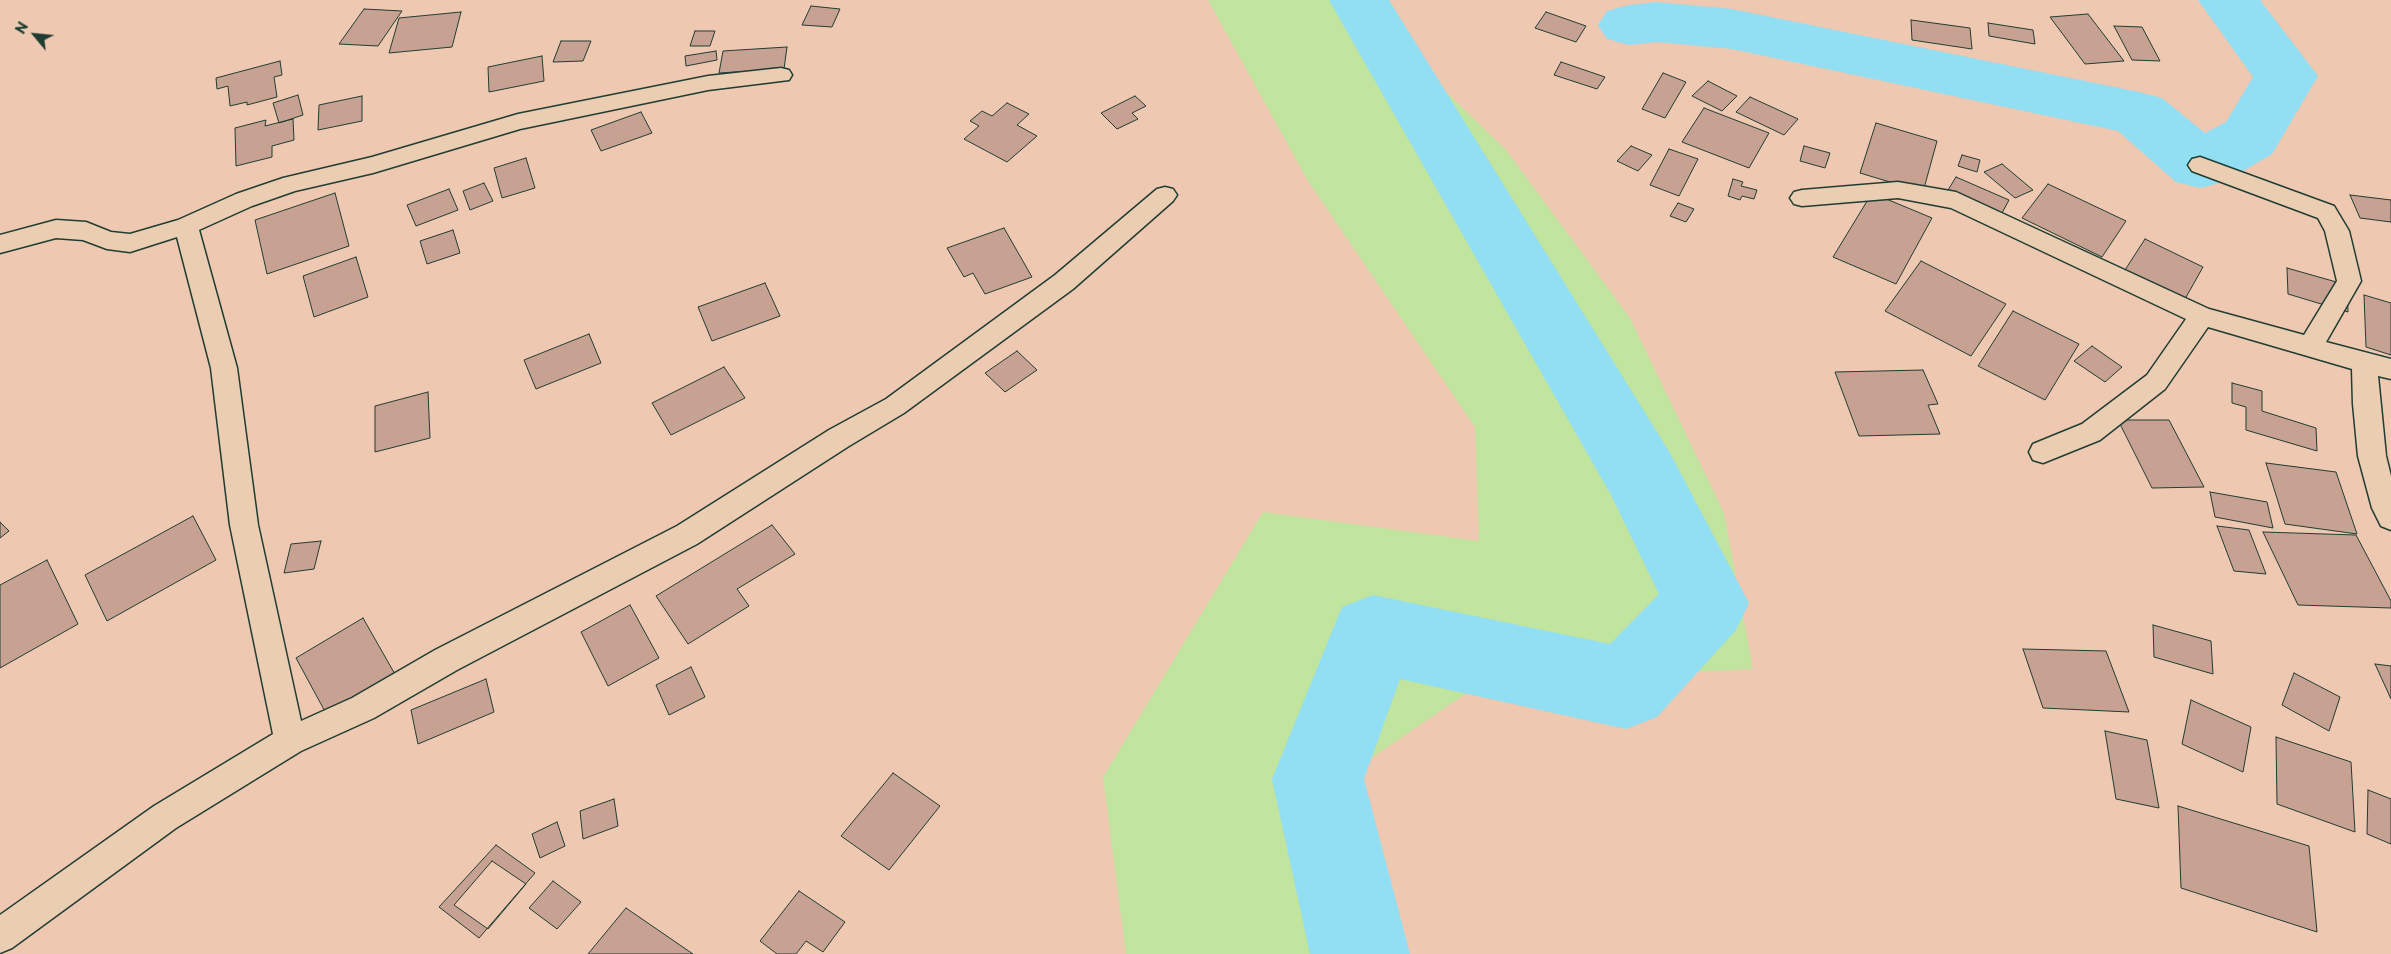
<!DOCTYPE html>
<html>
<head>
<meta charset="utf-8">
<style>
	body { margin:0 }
	#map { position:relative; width:2391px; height:954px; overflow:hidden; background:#eec8b0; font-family:"Playpen Sans",sans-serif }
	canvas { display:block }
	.north { position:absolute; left:10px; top:10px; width:50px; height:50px; -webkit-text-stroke:4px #ebcdb2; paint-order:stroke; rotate:298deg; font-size:14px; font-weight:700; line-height:20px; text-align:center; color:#1f3d34 }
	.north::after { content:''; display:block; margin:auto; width:18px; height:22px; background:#1f3d34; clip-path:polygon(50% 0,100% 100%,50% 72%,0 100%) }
</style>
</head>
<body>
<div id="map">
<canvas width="2391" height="954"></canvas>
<div class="north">N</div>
</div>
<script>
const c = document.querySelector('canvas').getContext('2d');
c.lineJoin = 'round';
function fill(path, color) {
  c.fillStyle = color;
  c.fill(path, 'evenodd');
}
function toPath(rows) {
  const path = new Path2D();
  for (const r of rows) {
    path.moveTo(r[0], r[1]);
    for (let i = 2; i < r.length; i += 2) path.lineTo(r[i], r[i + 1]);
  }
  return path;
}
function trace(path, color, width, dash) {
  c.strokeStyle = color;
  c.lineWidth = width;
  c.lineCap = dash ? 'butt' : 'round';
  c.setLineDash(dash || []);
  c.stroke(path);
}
fill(toPath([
	[1208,0,1358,0,1364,12,1506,150,1630,318,1724,513,1753,669,1483,682,1317,795,1378,954,1126,954,1103,777,1263,512,1479,541,1475,427,1308,181]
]), '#c1e49e');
fill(toPath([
	[1329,0,1389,0,1670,453,1749,603,1736,630,1657,717,1626,729,1400,679,1364,779,1410,954,1310,954,1272,779,1342,607,1373,595,1610,644,1659,594,1611,495,1329,0],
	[2198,0,2260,0,2318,76,2272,154,2224,182,2200,188,2176,182,2118,131,1732,49,1657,42,1629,45,1607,39,1598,25,1607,11,1629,5,1657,2,1732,9,2139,92,2162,98,2205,133,2226,122,2253,77,2198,0]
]), '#92def2');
const building = toPath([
	[811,6,840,9,832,27,802,25,811,6],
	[364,9,402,11,378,46,339,44,364,9],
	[461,12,452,47,389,53,399,18,461,12],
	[1546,12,1586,26,1576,42,1535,28,1546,12],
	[2088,14,2124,61,2085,64,2050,17,2088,14],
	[1911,20,1970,28,1972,49,1912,40,1911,20],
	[1988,23,2033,30,2035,44,1989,36,1988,23],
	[2114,26,2142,27,2160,61,2132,60,2114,26],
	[695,31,715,31,710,46,690,46,695,31],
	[561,41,591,41,583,61,553,62,561,41],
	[787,47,784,69,719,73,723,51,787,47],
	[716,51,717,60,686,66,685,56,716,51],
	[542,56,544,81,489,92,488,67,542,56],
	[280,61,282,75,274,77,277,97,247,105,247,102,230,106,228,86,217,89,216,78,280,61],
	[1561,62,1605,77,1597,89,1554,75,1561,62],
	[1663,73,1686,82,1665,118,1642,109,1663,73],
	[1708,81,1737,96,1722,111,1692,96,1708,81],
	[298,95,303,115,279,123,273,103,298,95],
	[362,96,362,121,318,130,319,105,362,96],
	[1135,96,1146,106,1132,113,1138,119,1117,129,1101,113,1135,96],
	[1750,97,1798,119,1784,135,1736,112,1750,97],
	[1007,103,1029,114,1017,125,1037,136,1007,162,964,139,979,126,970,121,982,111,992,116,1007,103],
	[1704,108,1769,133,1749,168,1682,142,1704,108],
	[641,112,652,133,601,151,591,130,641,112],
	[293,119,294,140,272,146,272,157,236,166,235,128,266,120,265,126,293,119],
	[1876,123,1937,141,1923,192,1860,173,1876,123],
	[1631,146,1652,155,1638,171,1617,161,1631,146],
	[1804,146,1830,153,1825,168,1800,161,1804,146],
	[1669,149,1698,159,1679,196,1650,185,1669,149],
	[1962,155,1980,160,1977,172,1958,166,1962,155],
	[526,158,535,188,502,198,494,168,526,158],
	[2002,164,2033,190,2015,198,1984,172,2002,164],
	[1956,177,2009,200,2002,213,1948,190,1956,177],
	[1733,179,1743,182,1741,186,1757,190,1754,199,1742,196,1740,200,1728,196,1733,179],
	[484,183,493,201,470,210,463,191,484,183],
	[2048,184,2126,221,2102,257,2022,218,2048,184],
	[449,189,458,210,416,226,407,205,449,189],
	[335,193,349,246,267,274,255,220,335,193],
	[1872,193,1932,218,1896,284,1833,257,1872,193],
	[2350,195,2391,200,2391,222,2360,218,2350,195],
	[1678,203,1694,209,1686,222,1670,216,1678,203],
	[1004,228,1032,277,985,294,973,273,964,277,947,248,1004,228],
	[453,230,460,253,427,264,420,241,453,230],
	[2145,239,2203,267,2185,299,2125,270,2145,239],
	[356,257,368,297,314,317,303,276,356,257],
	[1921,261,2006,304,1971,356,1885,311,1921,261],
	[2287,268,2347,285,2348,312,2288,294,2287,268],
	[765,283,780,316,712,341,698,307,765,283],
	[2364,295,2391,303,2391,355,2366,347,2364,295],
	[2013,311,2079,344,2045,400,1978,366,2013,311],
	[589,334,601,363,536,389,524,360,589,334],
	[2092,346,2122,367,2105,382,2074,361,2092,346],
	[1017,351,1037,370,1005,392,985,373,1017,351],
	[724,367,745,398,671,435,652,403,724,367],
	[1923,370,1938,404,1928,405,1940,434,1859,436,1835,372,1923,370],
	[2232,383,2262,391,2262,411,2316,428,2317,451,2246,430,2246,407,2232,403,2232,383],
	[428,392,430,438,375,452,375,406,428,392],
	[2118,420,2169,420,2204,487,2152,488,2118,420],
	[2266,463,2336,472,2357,534,2285,524,2266,463],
	[2210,492,2267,502,2273,528,2215,517,2210,492],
	[193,516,216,560,107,621,85,575,193,516],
	[0,522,9,531,0,538,0,522],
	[772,525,795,554,737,589,749,606,688,644,656,596,772,525],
	[2217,526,2249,530,2266,574,2234,571,2217,526],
	[2263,532,2356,535,2391,601,2391,608,2298,605,2263,532],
	[321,541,314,569,284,573,291,544,321,541],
	[47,560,78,624,0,668,0,585,47,560],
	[630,605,659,658,608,686,581,632,630,605],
	[363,618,396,676,328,717,296,658,363,618],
	[2153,625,2211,641,2213,674,2154,657,2153,625],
	[2023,649,2106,651,2129,712,2043,708,2023,649],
	[2375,664,2391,666,2391,699,2386,688,2375,664],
	[691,667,705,697,669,715,656,685,691,667],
	[2294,673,2340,697,2329,731,2282,705,2294,673],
	[486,679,494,712,418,744,411,710,486,679],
	[2191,700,2251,727,2243,772,2182,744,2191,700],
	[2105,731,2147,740,2159,808,2116,799,2105,731],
	[2276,737,2351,762,2355,832,2277,804,2276,737],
	[893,773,940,806,889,870,841,836,893,773],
	[2368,790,2391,799,2391,844,2367,834,2368,790],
	[614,799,618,826,583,839,580,811,614,799],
	[2178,806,2309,846,2317,932,2181,888,2178,806],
	[557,822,565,846,540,858,532,834,557,822],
	[496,845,535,873,479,938,439,907,496,845],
	[492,861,526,884,488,929,454,905,492,861],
	[553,881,581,902,557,929,529,908,553,881],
	[799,891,845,922,823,952,806,941,796,954,777,954,760,941,799,891],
	[626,908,693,954,588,954,626,908]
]);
fill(building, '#c7a292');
trace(building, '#1f3d34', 1);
const minor = toPath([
	[781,68,789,70,792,75,789,80,708,90,520,129,373,173,295,191,252,206,199,230,237,368,258,525,301,721,352,698,435,650,677,526,829,430,886,399,1055,275,1157,189,1165,187,1173,189,1177,195,1173,201,1073,289,904,413,849,446,697,544,457,670,374,718,301,751,176,828,12,948,0,953,0,915,154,806,273,734,230,525,211,368,177,237,130,252,107,249,83,240,56,238,0,253,0,235,56,220,86,222,111,232,130,234,178,220,236,194,283,178,372,157,518,114,708,76,781,68],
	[2200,157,2334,206,2349,231,2361,281,2326,342,2391,359,2391,379,2378,376,2386,456,2391,476,2391,530,2381,526,2372,508,2358,456,2353,404,2352,369,2208,327,2165,389,2100,440,2043,463,2033,460,2029,452,2033,444,2082,424,2147,375,2186,319,1951,208,1898,198,1802,206,1794,204,1790,198,1794,192,1802,190,1898,182,1956,192,2209,309,2304,335,2337,281,2325,231,2318,218,2192,171,2188,165,2192,159,2200,157]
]);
trace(minor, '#1f3d34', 3);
fill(minor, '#ebcdb2');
</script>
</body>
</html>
